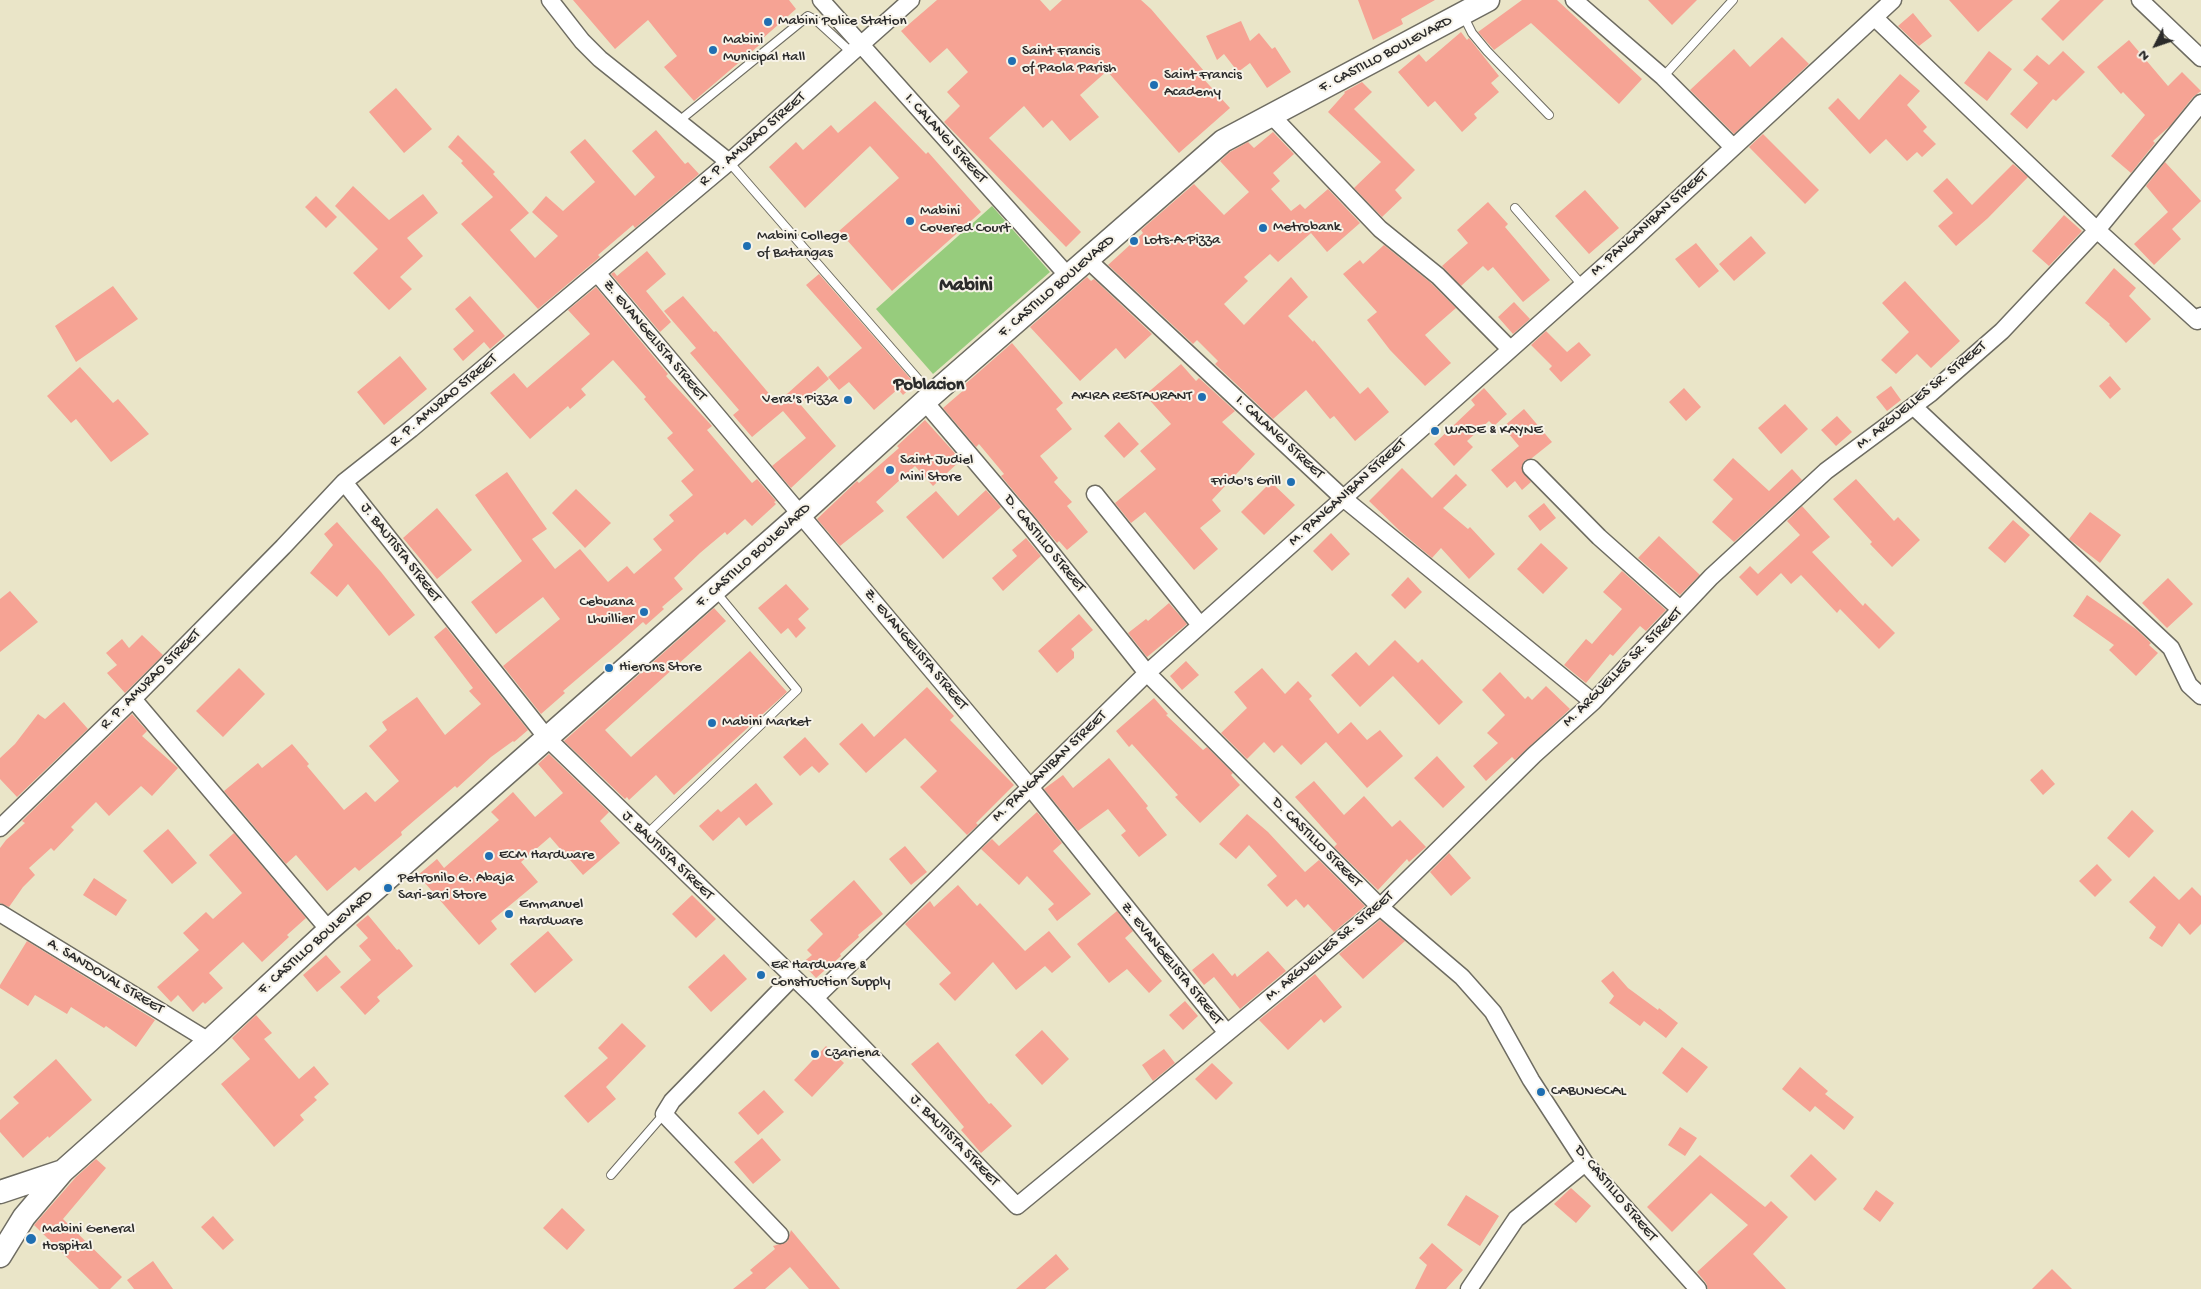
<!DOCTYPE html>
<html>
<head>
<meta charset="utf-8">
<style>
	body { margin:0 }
	#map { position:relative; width:2201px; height:1289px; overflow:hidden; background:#eae5c8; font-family:"Gochi Hand",sans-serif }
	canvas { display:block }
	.north { position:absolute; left:2131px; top:20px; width:50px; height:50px; -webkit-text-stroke:4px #f7f3e8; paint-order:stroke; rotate:229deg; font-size:14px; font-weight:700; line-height:20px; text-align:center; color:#2b2b2b }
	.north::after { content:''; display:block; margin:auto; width:18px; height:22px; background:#2b2b2b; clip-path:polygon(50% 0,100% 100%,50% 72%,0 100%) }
</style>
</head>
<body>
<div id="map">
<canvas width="2201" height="1289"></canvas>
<div class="north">N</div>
</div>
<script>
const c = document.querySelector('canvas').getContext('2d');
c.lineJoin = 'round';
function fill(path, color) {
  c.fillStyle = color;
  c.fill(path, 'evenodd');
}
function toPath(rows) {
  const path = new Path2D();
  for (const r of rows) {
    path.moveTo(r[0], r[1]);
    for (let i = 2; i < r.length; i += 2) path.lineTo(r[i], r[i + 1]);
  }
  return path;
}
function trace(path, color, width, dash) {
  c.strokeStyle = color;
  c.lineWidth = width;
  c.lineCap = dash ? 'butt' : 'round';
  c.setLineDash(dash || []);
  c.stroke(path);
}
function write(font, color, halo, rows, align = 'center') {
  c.font = font + ' "Gochi Hand",sans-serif';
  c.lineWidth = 4;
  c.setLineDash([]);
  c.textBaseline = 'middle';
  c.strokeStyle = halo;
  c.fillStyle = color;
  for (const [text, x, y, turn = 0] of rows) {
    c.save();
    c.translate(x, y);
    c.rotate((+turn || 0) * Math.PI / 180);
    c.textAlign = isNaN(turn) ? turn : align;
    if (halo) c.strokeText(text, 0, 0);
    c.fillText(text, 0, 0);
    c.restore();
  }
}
fill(toPath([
	[992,206,1050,272,933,374,876,309]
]), '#97cc7d');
fill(toPath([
	[573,0,789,0,796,9,762,39,764,41,694,101,664,67,677,56,648,20,615,49],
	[937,0,1040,0,1050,11,1062,0,1141,0,1151,9,1204,71,1200,75,1230,108,1179,153,1107,71,1080,95,1099,117,1070,141,1052,120,1043,128,1024,106,989,138,1081,232,1066,247,944,122,960,106,947,92,968,72,947,48,930,63,901,31],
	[1358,0,1435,0,1401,19,1403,24,1373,40],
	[1522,0,1557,0,1642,79,1619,104,1531,23,1494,50,1478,32],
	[1648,0,1697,0,1672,25],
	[1949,0,2013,0,1978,32],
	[2060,0,2104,0,2063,41,2041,19],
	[1913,13,1932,36,1919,46,1898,26],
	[1241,21,1250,41,1259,33,1272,49,1275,47,1291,72,1267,88,1250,63,1238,72,1224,54,1217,60,1206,36],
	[1461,32,1467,40,1469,38,1499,76,1491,83,1499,92,1474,114,1477,118,1462,132,1435,101,1428,107,1398,72,1419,54,1426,62],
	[1782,37,1809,64,1734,134,1690,90,1734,49,1750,67],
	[2129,40,2168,86,2182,72,2201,91,2193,97,2170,126,2153,141,2155,143,2131,173,2111,156,2145,115,2123,92,2121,94,2097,67],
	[1989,51,2012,69,1987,101,1964,83],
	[2063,51,2085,72,2056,101,2053,99,2027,129,2010,114,2038,83,2023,70,2037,55,2049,65],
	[1900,74,1920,91,1907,105,1927,127,1923,131,1936,144,1922,157,1917,152,1907,161,1886,139,1870,154,1828,108,1838,98,1859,120],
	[1362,82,1372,92,1354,109,1415,170,1395,190,1402,198,1382,217,1354,188,1381,162,1328,112,1345,93,1344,92],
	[396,88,432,129,404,153,369,112],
	[875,101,926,154,928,152,981,212,892,291,839,231,899,178,870,146,805,208,769,167,796,142,803,150,831,125,838,133],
	[656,130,685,164,688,162,699,174,635,228,633,225,598,255,600,257,538,309,461,224,493,197,461,163,463,161,448,147,458,135,495,172,493,174,529,213,510,230,535,258,558,236,532,212,546,196,563,211,595,182,570,152,585,139,635,196,655,177,632,151],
	[1273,132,1294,154,1273,173,1280,181,1271,189,1291,211,1300,204,1305,209,1328,189,1360,223,1327,252,1311,233,1278,262,1270,254,1244,277,1248,281,1224,304,1244,325,1291,277,1308,297,1288,316,1313,342,1314,340,1360,394,1368,387,1389,412,1355,441,1334,416,1330,419,1306,390,1273,419,1215,364,1218,361,1197,340,1193,344,1108,265,1143,233,1141,230,1194,184,1224,215,1249,192,1220,161,1230,152,1248,142,1254,148],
	[1763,134,1819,190,1805,204,1749,147],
	[2165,162,2201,201,2172,229,2181,239,2154,265,2134,244,2168,212,2146,186],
	[2013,164,2028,177,1988,218,1956,246,1938,226,1953,213,1933,191,1947,178,1972,205],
	[353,186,389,220,423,194,438,213,407,238,423,256,400,277,412,289,389,310,353,273,378,249,335,206],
	[1585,190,1619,228,1589,254,1555,216],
	[316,196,337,217,326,228,305,207],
	[1488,202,1508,224,1505,227,1550,280,1523,302,1493,267,1488,271,1483,266,1461,286,1442,266,1468,243,1457,230],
	[2064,215,2082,231,2049,266,2032,251],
	[1751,236,1766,253,1734,281,1719,264],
	[1696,243,1719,271,1699,288,1675,259],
	[1384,245,1431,283,1456,308,1425,335,1451,363,1425,386,1390,350,1367,320,1377,312,1343,274,1360,260,1363,264],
	[647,251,666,274,646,291,671,322,660,332,611,274,614,272,617,276],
	[2114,268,2136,288,2129,296,2151,319,2126,343,2109,325,2110,324,2085,303],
	[819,274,915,384,903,395,898,389,874,410,849,382,839,390,828,377,862,348,806,285],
	[1087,277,1091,281,1094,279,1152,334,1125,359,1116,348,1080,381,1030,327],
	[1905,281,1960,341,1931,368,1917,354,1896,374,1881,360,1909,332,1882,303],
	[113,286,138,319,76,362,55,326],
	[596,287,668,374,666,376,712,426,707,430,752,483,757,479,776,501,774,502,776,504,752,526,745,519,727,535,725,532,700,553,674,578,683,589,662,607,664,609,646,625,643,622,617,645,563,691,565,693,541,714,503,666,560,619,543,597,496,634,471,602,522,561,475,495,507,472,547,529,532,539,555,569,580,549,608,582,627,566,634,574,662,550,653,539,674,521,669,515,693,495,681,481,694,470,667,438,673,433,644,399,646,397,613,360,581,389,586,395,570,409,568,406,530,439,490,393,514,373,527,388,590,334,568,310],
	[470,296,505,336,490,349,484,342,463,361,453,349,474,331,455,309],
	[683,296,714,332,716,331,777,403,818,366,829,379,800,404,836,446,791,488,772,466,806,438,783,411,752,437,733,415,739,410,690,353,696,348,664,311],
	[1514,302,1530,319,1513,334,1498,317],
	[1546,331,1567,352,1579,342,1591,355,1561,382,1549,369,1552,366,1531,345],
	[1012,343,1063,403,1056,409,1072,429,1040,456,1058,478,1054,482,1072,502,1067,506,1088,532,1067,550,1059,541,1057,543,1001,476,1004,474,979,444,976,447,943,408,965,389,963,386],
	[400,356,427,389,384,425,357,392],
	[1181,364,1196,381,1199,378,1235,411,1222,422,1255,454,1212,500,1221,511,1200,528,1218,549,1194,570,1145,512,1131,523,1115,503,1156,469,1140,451,1171,424,1145,395],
	[80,367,113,403,118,399,149,434,111,462,76,419,71,423,47,396],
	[2110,376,2121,389,2110,399,2099,386],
	[1891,386,1901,400,1887,411,1876,397],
	[1484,388,1507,414,1494,426,1489,421,1467,441,1473,447,1454,466,1434,444,1475,405,1471,400],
	[1684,388,1701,407,1686,421,1669,402],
	[1785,404,1808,429,1781,454,1758,428],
	[1524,409,1552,442,1532,458,1524,461,1522,471,1531,482,1522,490,1515,481,1507,488,1491,470,1519,446,1503,427],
	[1837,416,1852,432,1836,446,1821,430],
	[925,420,961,460,933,486,915,466,876,502,884,511,840,546,817,519,857,481,859,483,899,448,897,446],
	[1119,422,1139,444,1124,458,1104,436],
	[1733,458,1769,491,1792,469,1802,480,1734,542,1712,522,1733,499,1713,480],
	[1402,468,1432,498,1456,474,1467,485,1443,508,1468,529,1470,527,1495,554,1469,579,1441,548,1432,558,1401,532,1369,501],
	[1856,479,1894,521,1898,517,1920,540,1892,567,1870,544,1872,542,1833,499],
	[1271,482,1295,505,1264,535,1241,512],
	[576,489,611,523,585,548,552,513],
	[986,490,1001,507,943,559,906,517,936,491,958,516],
	[1544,503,1556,518,1540,531,1528,516],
	[1802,506,1830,537,1812,552,1863,606,1865,603,1895,633,1879,649,1840,609,1837,613,1801,575,1791,584,1781,573,1757,596,1739,577,1750,566,1758,574,1800,535,1787,521],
	[437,508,472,550,437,579,403,538],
	[2090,512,2121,535,2100,563,2069,539],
	[2013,520,2030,535,2005,563,1988,548],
	[337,522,381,572,415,615,389,636,348,584,337,597,310,573,333,545,324,534],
	[1331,533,1350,554,1332,571,1313,551],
	[1659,536,1700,575,1680,595,1638,558],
	[1026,538,1041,556,1003,591,992,578,1017,556,1012,550],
	[1541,543,1568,568,1543,594,1517,569],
	[1622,571,1666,610,1646,631,1640,626,1613,656,1610,654,1586,683,1564,665,1586,639,1592,644,1622,609,1603,592],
	[1408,577,1422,592,1405,609,1391,595],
	[2168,578,2193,604,2167,628,2142,603],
	[786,584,809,609,798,619,806,628,796,638,788,628,781,634,758,608],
	[10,591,38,622,0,652,0,599],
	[2087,595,2136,629,2151,643,2149,645,2158,653,2136,676,2109,650,2114,645,2073,616],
	[1169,603,1187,624,1147,657,1128,633,1146,619,1148,621],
	[714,608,726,621,605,730,631,757,750,651,787,692,674,795,656,775,629,800,627,797,625,799,564,741],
	[1079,614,1093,630,1071,649,1074,652,1074,658,1057,673,1038,651],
	[446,627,528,730,514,742,513,741,491,757,457,788,455,786,416,819,401,832,402,835,359,871,355,867,327,891,296,855,286,864,224,791,258,763,262,768,292,744,309,764,307,766,344,810,366,792,375,802,399,781,369,746,387,730,382,722,417,697,445,735,481,704,469,691,473,688,434,637],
	[142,635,163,655,125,693,107,673,117,665,106,653,122,639,129,648],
	[1395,640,1418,663,1422,659,1463,702,1439,725,1393,676,1360,707,1331,675,1356,652,1369,666],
	[1186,661,1199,675,1182,690,1170,676],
	[239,668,265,694,223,737,196,711],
	[1262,668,1285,694,1298,681,1312,696,1309,699,1338,734,1351,722,1367,740,1380,730,1403,756,1367,788,1326,742,1301,765,1282,745,1274,753,1264,742,1247,759,1221,733,1247,708,1234,692],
	[1500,672,1525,699,1528,696,1532,700,1546,686,1570,709,1515,760,1512,757,1486,781,1473,766,1498,743,1487,733,1505,715,1482,690],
	[927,687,954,716,950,720,1014,785,976,823,978,825,967,835,920,787,937,771,905,738,866,773,839,744,862,723,874,737],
	[1154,698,1168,714,1166,715,1203,750,1207,747,1233,773,1231,775,1240,785,1200,823,1175,797,1178,795,1132,744,1129,747,1116,731],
	[64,702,88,729,17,797,0,779,0,758,15,744,38,714,45,719],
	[132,714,147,731,142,736,178,768,152,796,141,786,109,816,96,802,71,827,74,830,54,851,51,848,29,868,35,875,23,887,9,907,0,903,0,848,6,840,25,823,22,821,28,815],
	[805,737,829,764,819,773,812,766,800,776,783,757],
	[549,754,609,812,600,821,620,843,583,875,550,837,521,862,538,882,491,921,497,929,479,945,418,875,437,859,444,868,499,820,491,812,513,792,535,817,563,793,538,764],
	[1437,756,1465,787,1443,808,1414,778],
	[1109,758,1148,806,1146,808,1167,835,1139,857,1121,835,1126,831,1108,809,1078,831,1044,789,1063,775,1073,788],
	[2042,769,2055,784,2043,795,2030,780],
	[1314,781,1344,815,1364,796,1392,827,1400,820,1426,847,1409,862,1407,859,1378,890,1334,847,1337,844,1295,797],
	[756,783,773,804,746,826,739,817,713,841,699,826,718,809,721,812],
	[2132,810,2154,831,2129,858,2107,838],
	[1037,812,1062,843,1053,851,1091,894,1057,921,1048,909,1054,904,1027,876,1019,885,981,849,992,839,999,846],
	[1247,814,1268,832,1305,872,1319,860,1365,906,1334,932,1308,904,1304,908,1296,899,1287,907,1267,885,1277,876,1249,845,1236,859,1219,844],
	[168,829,197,863,172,884,143,851],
	[234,833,306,918,287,935,289,937,262,962,243,942,209,973,223,988,205,1004,203,1002,193,1012,178,995,171,1002,157,987,199,950,183,933,206,912,213,919,242,893,209,855],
	[905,846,927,872,911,885,889,859],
	[1449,853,1471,878,1451,896,1430,872],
	[2097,864,2112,880,2095,897,2079,881],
	[2154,876,2179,900,2192,887,2201,896,2201,924,2190,935,2179,923,2162,947,2149,938,2156,927,2129,902],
	[94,878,127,900,116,916,83,895],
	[854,880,883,914,858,935,859,937,840,954,841,956,816,978,802,963,812,955,807,950,823,934,810,920],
	[958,885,977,906,980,903,1025,951,1049,931,1071,957,1052,973,1045,966,1016,990,993,962,955,1001,939,984,951,973,905,924,930,901,934,907],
	[692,895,716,919,696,938,672,914],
	[1117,911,1133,931,1125,938,1162,981,1149,993,1127,969,1109,983,1077,944],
	[368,915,397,950,399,949,413,966,377,997,380,1001,365,1015,340,987,371,960,359,946,368,938,356,925],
	[1380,920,1405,941,1363,979,1339,954],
	[548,931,573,960,535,993,510,964],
	[27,941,155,1020,136,1047,106,1026,104,1028,71,1007,67,1014,35,995,28,1006,0,988,0,985],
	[1268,951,1286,971,1240,1009,1214,977,1204,985,1192,970,1213,953,1232,976,1235,973,1237,977],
	[724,954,747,979,711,1012,688,987],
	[326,955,341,972,317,992,303,975],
	[1613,971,1628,988,1658,1010,1659,1008,1678,1023,1666,1038,1644,1021,1640,1026,1609,1003,1614,996,1601,981],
	[1315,974,1342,1007,1324,1023,1321,1019,1288,1050,1259,1020],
	[1185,1001,1198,1016,1183,1030,1169,1015],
	[256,1015,272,1033,264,1039,299,1079,314,1066,329,1084,314,1097,317,1100,300,1115,304,1120,274,1147,221,1084,250,1059,232,1038],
	[622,1023,646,1046,606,1087,616,1099,588,1123,564,1096,608,1058,598,1048],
	[1042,1030,1069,1059,1042,1085,1015,1055],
	[938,1042,989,1104,991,1103,1012,1126,981,1153,961,1130,964,1127,911,1064],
	[826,1046,844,1063,812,1097,794,1080],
	[1682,1047,1708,1067,1687,1093,1662,1073],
	[1164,1049,1175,1063,1153,1081,1142,1065],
	[56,1059,92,1100,49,1138,48,1136,23,1158,0,1132,0,1120,19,1103,13,1097],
	[1212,1063,1233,1083,1216,1100,1195,1079],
	[1800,1067,1828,1091,1825,1094,1854,1117,1844,1130,1815,1106,1810,1112,1782,1089],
	[764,1090,784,1112,758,1135,738,1113],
	[1680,1127,1697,1138,1685,1156,1668,1145],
	[762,1138,781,1160,753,1184,734,1162],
	[1811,1154,1837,1179,1815,1201,1790,1176],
	[1700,1155,1765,1207,1771,1201,1788,1217,1753,1254,1786,1289,1708,1289,1706,1283,1697,1272,1748,1225,1711,1193,1672,1232,1647,1207],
	[96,1159,106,1168,63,1219,122,1277,110,1289,99,1289,34,1225,76,1177],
	[1571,1188,1591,1206,1576,1223,1554,1204],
	[1876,1190,1894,1203,1880,1222,1863,1209],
	[1466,1195,1499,1216,1480,1246,1447,1225],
	[562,1208,585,1230,567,1250,543,1228],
	[213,1216,234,1240,223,1250,201,1227],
	[791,1230,840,1289,809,1289,790,1267,765,1289,733,1289,753,1273,750,1270,775,1249,773,1246,787,1242],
	[1432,1243,1463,1270,1446,1289,1415,1289,1427,1265,1419,1258],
	[1056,1254,1069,1269,1045,1289,1016,1289],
	[153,1261,173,1289,134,1289,127,1280],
	[2052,1269,2072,1289,2032,1289]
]), '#f6a394');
const lane = toPath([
	[1463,15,1472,33,1487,51,1549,115],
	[1663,77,1733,0],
	[679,121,808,16,817,21,852,53],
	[729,162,931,394],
	[1515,208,1582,285],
	[646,835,797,690,715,591],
	[611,1175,664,1114]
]);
const street = toPath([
	[550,0,582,41,600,59,729,162],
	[821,0,1069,277],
	[1574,0,1663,77,1733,147],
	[2140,0,2201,58],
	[1875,18,2097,230,2197,321,2201,316],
	[1272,116,1380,229,1438,276,1510,349],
	[1088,260,1343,498,1593,702],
	[597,273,1030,787,1227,1033],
	[925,402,1030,526,1147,673,1380,907,1462,977,1493,1012,1531,1080,1585,1163,1698,1289],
	[1913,406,2171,648,2189,685,2201,696],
	[1531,468,1599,537,1680,609],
	[344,482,547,738,815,998,1017,1206,1380,907,1534,755,1593,702,1711,577,1826,471,1931,393,2002,331,2097,230,2201,103],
	[1095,494,1200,625],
	[133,699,329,930],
	[0,828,133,699,283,547,344,482,411,429,729,162,911,0],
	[0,913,209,1041],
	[815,998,1147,673,1629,244,1893,0],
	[780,1235,664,1114,672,1101,793,977],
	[1469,1289,1516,1219,1585,1163]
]);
const secondary = toPath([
	[0,1192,63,1171],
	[0,1256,24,1217,63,1171,209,1041,329,930,801,514,932,395,1223,141,1488,0]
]);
trace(lane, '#6e6c62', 10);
trace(street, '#6e6c62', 19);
trace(secondary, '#6e6c62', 25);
trace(lane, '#fff', 8);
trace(street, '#fff', 16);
trace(secondary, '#fff', 22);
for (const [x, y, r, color] of [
	[768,22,5,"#1f6fb2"],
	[713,50,5,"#1f6fb2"],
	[1012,61,5,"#1f6fb2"],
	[1154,85,5,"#1f6fb2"],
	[910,221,5,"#1f6fb2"],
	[1263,228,5,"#1f6fb2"],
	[1134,241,5,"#1f6fb2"],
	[747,246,5,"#1f6fb2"],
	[1202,397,5,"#1f6fb2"],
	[848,400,5,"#1f6fb2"],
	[1435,431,5,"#1f6fb2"],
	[890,470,5,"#1f6fb2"],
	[1291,482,5,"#1f6fb2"],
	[644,612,5,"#1f6fb2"],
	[609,668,5,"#1f6fb2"],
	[712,723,5,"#1f6fb2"],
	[489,856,5,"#1f6fb2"],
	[388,888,5,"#1f6fb2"],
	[509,914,5,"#1f6fb2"],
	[761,975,5,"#1f6fb2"],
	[815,1054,5,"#1f6fb2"],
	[1541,1092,5,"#1f6fb2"],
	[31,1239,6,"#1f6fb2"]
]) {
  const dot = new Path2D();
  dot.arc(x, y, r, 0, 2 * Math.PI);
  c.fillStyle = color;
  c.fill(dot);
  trace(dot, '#f7f3e8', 2);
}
write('15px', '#2b2b2b', '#f7f3e8', [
	["Mabini Police Station",778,22],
	["Mabini",723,41],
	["Municipal Hall",723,58],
	["Saint Francis",1022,52],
	["of Paola Parish",1022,69],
	["Saint Francis",1164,76],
	["Academy",1164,93],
	["Mabini",920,212],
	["Covered Court",920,229],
	["Metrobank",1273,228],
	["Mabini College",757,237],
	["of Batangas",757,254],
	["Lots-A-Pizza",1144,241],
	["AKIRA RESTAURANT",1192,397,"right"],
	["Vera's Pizza",838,400,"right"],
	["WADE & KAYNE",1445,431],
	["Saint Judiel",900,461],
	["Mini Store",900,478],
	["Frido's Grill",1281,482,"right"],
	["Cebuana",634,603,"right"],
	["Lhuillier",634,620,"right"],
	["Hierons Store",619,668],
	["Mabini Market",722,723],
	["ECM Hardware",499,856],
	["Petronilo G. Abaja",398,879],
	["Sari-sari Store",398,896],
	["Emmanuel",519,905],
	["Hardware",519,922],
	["ER Hardware &",771,966],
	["Construction Supply",771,983],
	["Czariena",825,1054],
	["CABUNGCAL",1551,1092],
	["Mabini General",42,1230],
	["Hospital",42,1247]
], 'left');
write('15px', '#2b2b2b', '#f7f3e8', [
	["F. CASTILLO BOULEVARD",1386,55,-28],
	["I. CALANGI STREET",945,139,48],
	["R. P. AMURAO STREET",753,140,-41],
	["M. PANGANIBAN STREET",1650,223,-42],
	["F. CASTILLO BOULEVARD",1057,287,-41],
	["Z. EVANGELISTA STREET",654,341,50],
	["M. ARGUELLES SR. STREET",1922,396,-39],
	["R. P. AMURAO STREET",444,401,-40],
	["I. CALANGI STREET",1279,438,43],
	["M. PANGANIBAN STREET",1348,493,-42],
	["D. CASTILLO STREET",1044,544,51],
	["J. BAUTISTA STREET",400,553,52],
	["F. CASTILLO BOULEVARD",754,556,-42],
	["Z. EVANGELISTA STREET",915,650,50],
	["M. ARGUELLES SR. STREET",1623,668,-45],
	["R. P. AMURAO STREET",151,680,-45],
	["M. PANGANIBAN STREET",1050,767,-44],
	["D. CASTILLO STREET",1316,843,45],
	["J. BAUTISTA STREET",667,856,44],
	["F. CASTILLO BOULEVARD",316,943,-42],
	["M. ARGUELLES SR. STREET",1330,947,-40],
	["Z. EVANGELISTA STREET",1171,964,51],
	["A. SANDOVAL STREET",105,977,31],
	["J. BAUTISTA STREET",954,1141,46],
	["D. CASTILLO STREET",1615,1194,50]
]);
write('bold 18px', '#2b2b2b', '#f7f3e8', [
	["Poblacion",929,386]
]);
write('bold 20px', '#2b2b2b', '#f7f3e8', [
	["Mabini",966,287]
]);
</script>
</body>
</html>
